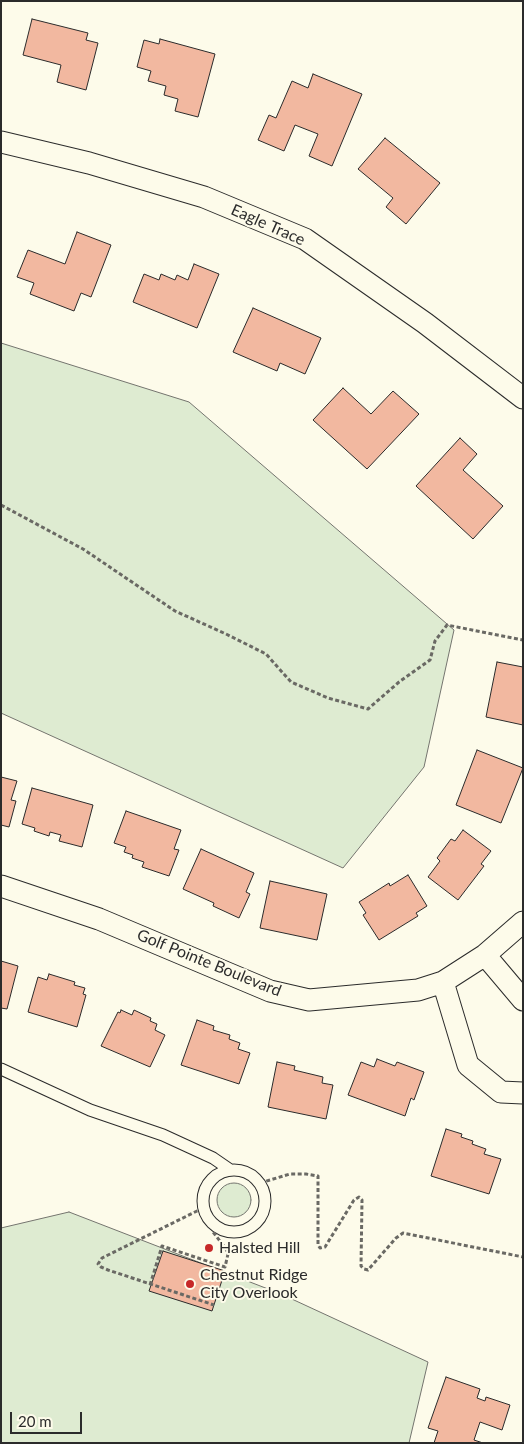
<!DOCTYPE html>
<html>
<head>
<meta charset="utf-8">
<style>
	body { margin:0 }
	#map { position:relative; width:524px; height:1444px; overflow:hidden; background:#fdfbea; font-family:Lato,sans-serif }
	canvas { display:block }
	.frame { position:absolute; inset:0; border:2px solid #2b2b2b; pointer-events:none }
	.scale { position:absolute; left:10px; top:1412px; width:72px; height:22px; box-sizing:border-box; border:2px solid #2b2b2b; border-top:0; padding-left:6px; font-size:15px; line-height:18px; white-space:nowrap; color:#2b2b2b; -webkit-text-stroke:4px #fdfbea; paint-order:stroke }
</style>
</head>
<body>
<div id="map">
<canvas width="524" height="1444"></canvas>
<div class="frame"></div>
<div class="scale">20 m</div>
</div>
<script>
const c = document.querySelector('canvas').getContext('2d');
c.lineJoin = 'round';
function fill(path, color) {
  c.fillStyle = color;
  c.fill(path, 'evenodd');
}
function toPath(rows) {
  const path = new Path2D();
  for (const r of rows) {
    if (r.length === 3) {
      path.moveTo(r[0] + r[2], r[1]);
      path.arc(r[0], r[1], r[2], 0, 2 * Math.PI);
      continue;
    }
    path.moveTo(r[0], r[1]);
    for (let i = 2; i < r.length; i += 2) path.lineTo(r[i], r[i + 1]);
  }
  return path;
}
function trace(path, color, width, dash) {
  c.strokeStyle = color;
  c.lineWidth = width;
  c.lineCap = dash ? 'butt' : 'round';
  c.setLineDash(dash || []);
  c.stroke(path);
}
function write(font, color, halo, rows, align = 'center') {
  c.font = font + ' Lato,sans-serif';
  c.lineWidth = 4;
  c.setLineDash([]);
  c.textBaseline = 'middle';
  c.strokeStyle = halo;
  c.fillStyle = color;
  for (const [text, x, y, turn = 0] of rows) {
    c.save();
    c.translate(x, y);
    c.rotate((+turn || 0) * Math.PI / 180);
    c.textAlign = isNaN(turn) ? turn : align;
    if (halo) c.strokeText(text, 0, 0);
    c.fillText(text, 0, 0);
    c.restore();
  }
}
const green = toPath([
	[1,343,189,402,454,630,424,767,343,868,1,713,1,343],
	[234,1200,17],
	[69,1212,281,1294,428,1362,409,1443,1,1443,1,1228,69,1212]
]);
fill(green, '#deebd1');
trace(green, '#74746e', 1);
const building = toPath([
	[32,19,88,33,86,40,98,43,86,90,57,82,61,65,23,55,32,19],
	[160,39,215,54,198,117,175,111,178,99,164,95,166,86,148,81,151,71,137,67,144,40,159,44,160,39],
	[313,74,362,94,332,166,309,156,318,134,295,125,284,151,258,140,269,115,276,118,292,81,308,88,313,74],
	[385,138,440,183,406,224,386,207,393,198,358,169,385,138],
	[77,232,111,245,91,297,81,293,74,311,30,294,34,283,17,277,28,250,65,264,77,232],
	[194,264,219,274,197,328,133,302,144,274,159,280,161,274,175,280,177,275,188,280,194,264],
	[253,308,321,338,305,374,280,363,277,371,233,352,253,308],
	[343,388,371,414,393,391,419,414,367,469,313,420,343,388],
	[460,438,477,454,463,470,503,506,473,539,416,486,460,438],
	[497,662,523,667,523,725,486,717,497,662],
	[477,750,523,768,501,823,456,805,477,750],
	[1,777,17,781,11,800,16,801,9,827,1,825,1,777],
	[32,788,93,805,82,847,59,841,61,835,50,832,49,836,34,831,35,828,22,824,32,788],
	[126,811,181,830,174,849,179,850,169,876,142,867,144,862,132,858,133,855,124,852,126,847,114,843,126,811],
	[463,830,491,851,481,864,484,866,458,900,428,877,440,861,437,858,451,839,455,841,463,830],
	[201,849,254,873,246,892,250,894,239,918,213,906,214,903,183,889,201,849],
	[408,875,427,906,416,913,418,916,379,940,363,915,366,913,359,902,389,883,390,886,408,875],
	[270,881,327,894,317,940,260,928,270,881],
	[1,961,18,966,7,1009,1,1008,1,961],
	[49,974,75,982,74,985,85,988,83,994,86,995,77,1027,28,1012,38,977,47,980,49,974],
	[121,1010,132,1015,134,1010,151,1018,150,1021,157,1024,155,1030,165,1035,150,1067,101,1046,118,1012,120,1013,121,1010],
	[197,1020,214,1026,213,1030,230,1035,229,1039,240,1043,238,1049,250,1053,239,1084,181,1065,197,1020],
	[377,1059,395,1066,397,1062,424,1072,414,1100,411,1098,405,1116,348,1095,361,1062,374,1067,377,1059],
	[277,1062,295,1066,294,1070,323,1077,322,1083,333,1085,326,1119,268,1107,277,1062],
	[446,1129,462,1134,461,1137,473,1141,472,1144,486,1149,484,1154,501,1159,489,1194,431,1176,446,1129],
	[163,1251,225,1271,212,1311,149,1291,163,1251],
	[446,1377,480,1389,477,1398,485,1401,486,1397,510,1405,502,1430,480,1422,474,1440,483,1443,434,1443,438,1431,428,1428,446,1377]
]);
fill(building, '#f2b8a0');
trace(building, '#2b2b2b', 1);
const lane = toPath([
	[1,1069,90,1110,163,1135,213,1158,229,1169],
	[234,1201,31]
]);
const street = toPath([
	[1,142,89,163,204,197,305,239,425,323,523,398],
	[1,886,99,919,270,991,309,1000,418,990,443,982,485,955,523,922],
	[485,955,523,1000],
	[443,982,468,1065,501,1092,523,1093]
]);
trace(lane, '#2b2b2b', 13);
trace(street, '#2b2b2b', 23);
trace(toPath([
	[1,505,83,549,175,611,226,634,266,654,291,682,328,698,368,709,399,682,430,660,435,641,447,625,523,640],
	[260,1183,290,1174,306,1174,318,1176,318,1245,320,1248,325,1247,354,1200,359,1197,362,1200,361,1266,364,1269,368,1270,396,1238,403,1233,523,1257],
	[204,1210,197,1211,102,1258,98,1264,101,1267,108,1270,214,1305],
	[150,1285,162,1246,225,1267,228,1254,226,1249,213,1232,216,1226]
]), '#6a6964', 3, [4, 2.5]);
trace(lane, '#fdfbea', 11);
trace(street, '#fdfbea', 21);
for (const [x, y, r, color] of [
	[209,1248,5,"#c62828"],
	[190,1284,5,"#c62828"]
]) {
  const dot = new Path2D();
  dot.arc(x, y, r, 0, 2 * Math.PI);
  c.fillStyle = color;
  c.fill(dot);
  trace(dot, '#fdfbea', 2);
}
write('16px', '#2b2b2b', '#fdfbea', [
	["Eagle Trace",268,225,24],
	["Golf Pointe Boulevard",209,963,22]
]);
write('16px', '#2b2b2b', '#fdfbea', [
	["Halsted Hill",219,1248],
	["Chestnut Ridge",200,1275],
	["City Overlook",200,1293]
], 'left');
</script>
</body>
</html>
